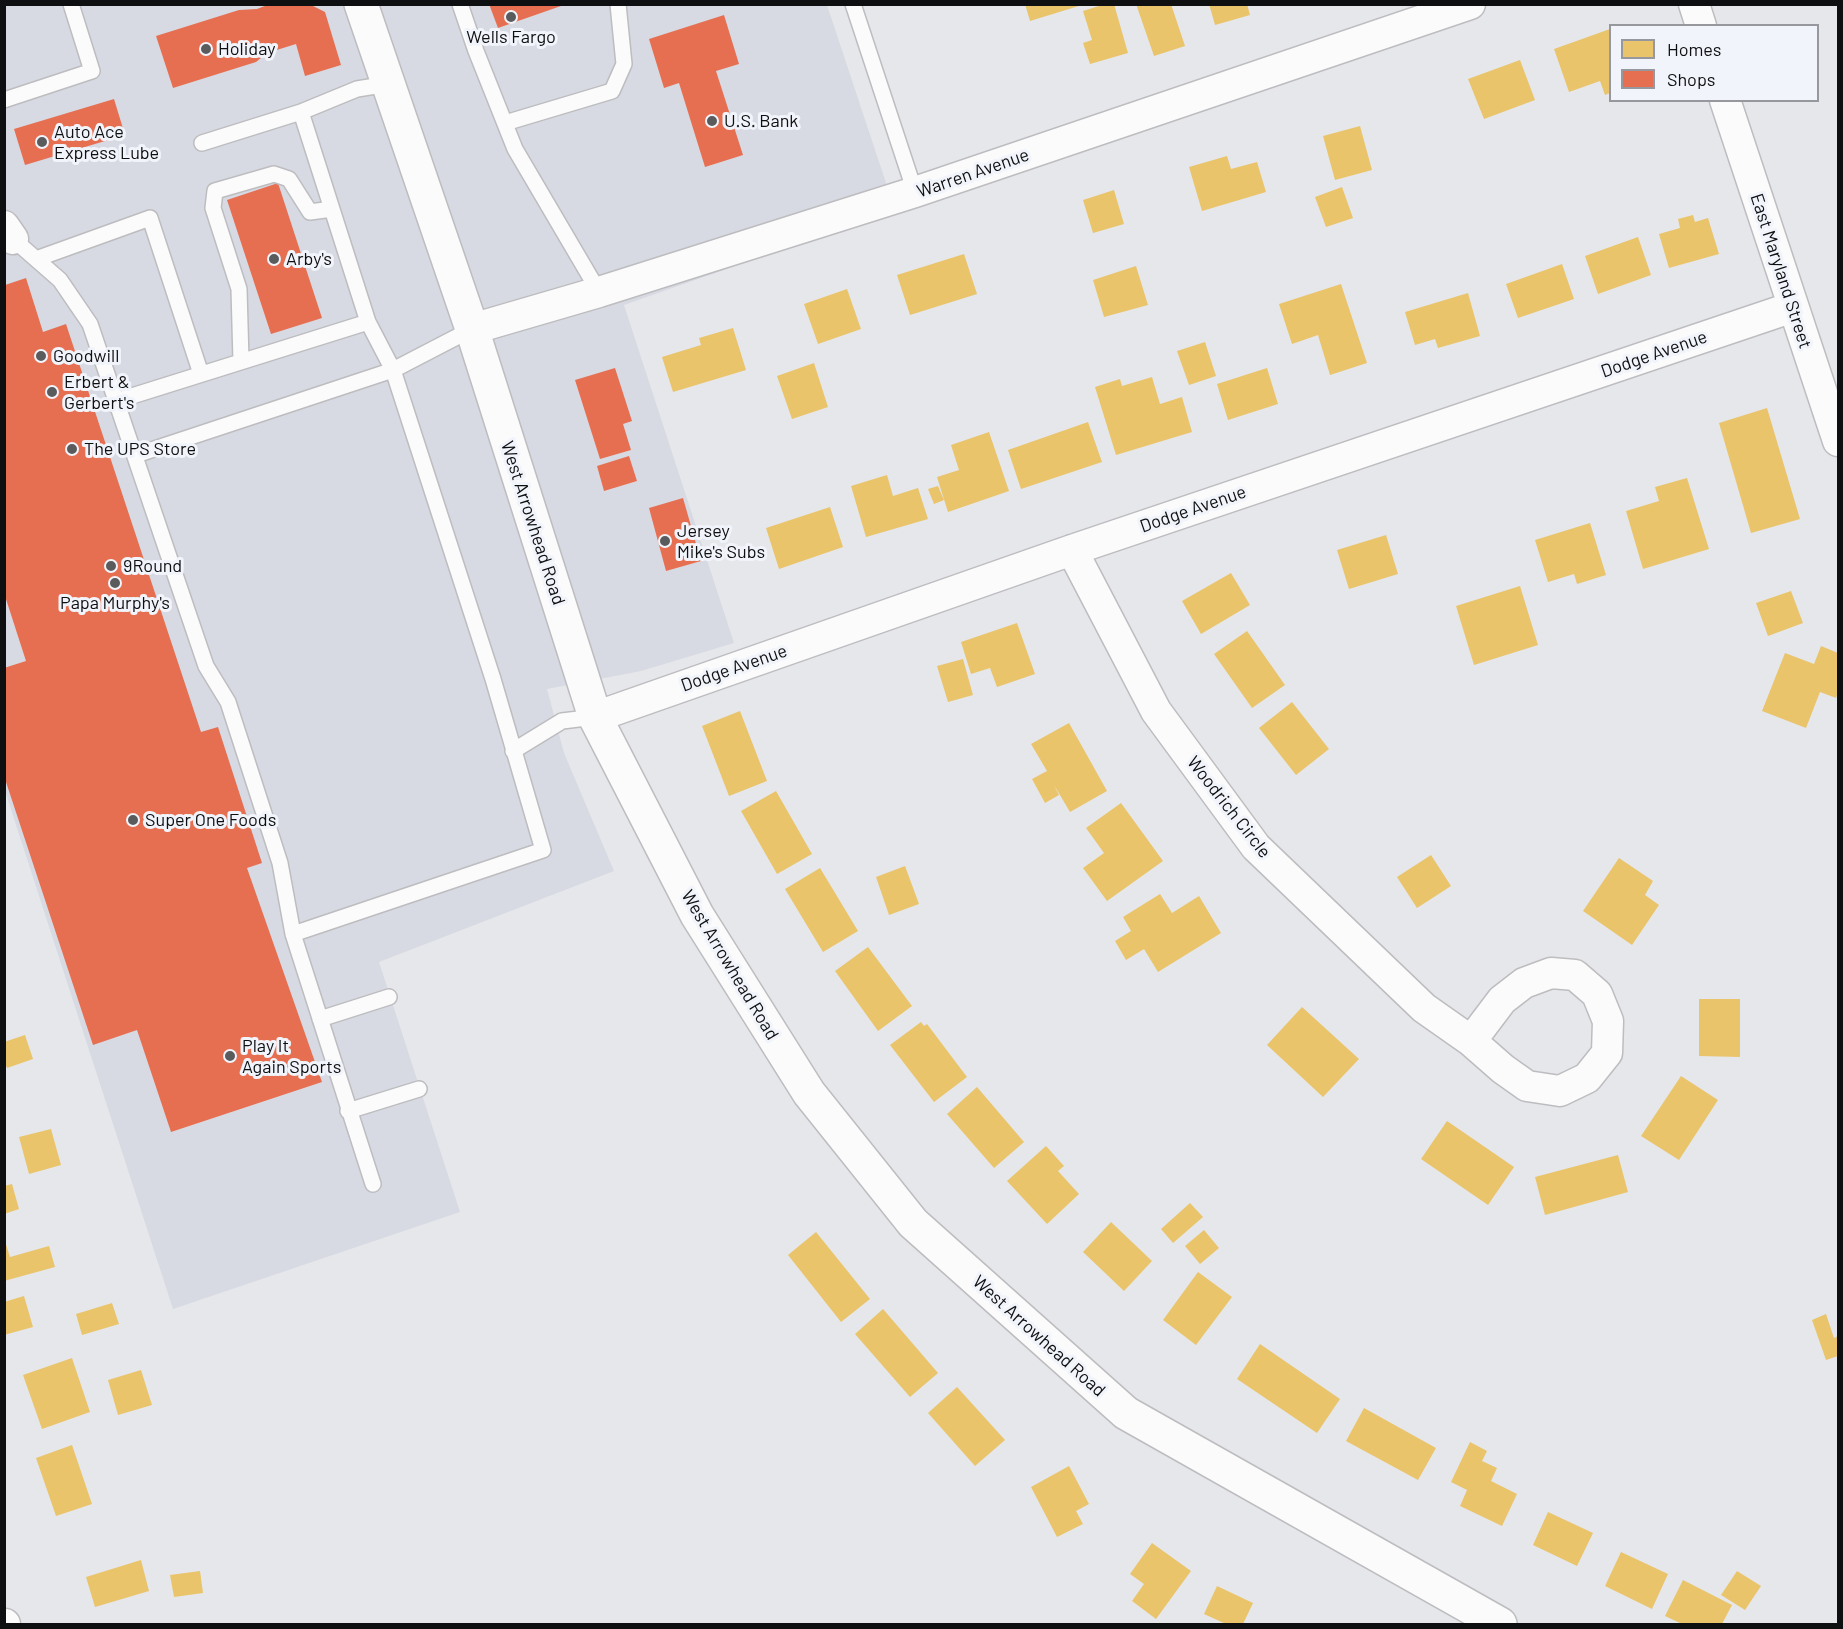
<!DOCTYPE html>
<html>
<head>
<meta charset="utf-8">
<style>
	body { margin:0 }
	#map { position:relative; width:1843px; height:1629px; overflow:hidden; background:#e6e7eb; font-family:Barlow,sans-serif }
	canvas { display:block }
	.frame { position:absolute; inset:0; border:6px solid #0e0f11; pointer-events:none }
	.legend { position:absolute; left:1609px; top:24px; width:210px; height:78px; box-sizing:border-box; background:#f1f4fa; border:2px solid #96989d; margin:0; padding:8px 10px; list-style:none; font-size:18px; color:#0e0f11 }
	.legend li { display:flex; align-items:center; gap:12px; height:30px }
	.legend b { width:30px; border:2px solid #96989d }
</style>
</head>
<body>
<div id="map">
<canvas width="1843" height="1629"></canvas>
<div class="frame"></div>
<ul class="legend">
<li><b style="height:16px;background:#e9c46a"></b>Homes</li>
<li><b style="height:16px;background:#e76f51"></b>Shops</li>
</ul>
</div>
<script>
const c = document.querySelector('canvas').getContext('2d');
c.lineJoin = 'round';
function fill(path, color) {
  c.fillStyle = color;
  c.fill(path, 'evenodd');
}
function toPath(rows) {
  const path = new Path2D();
  for (const r of rows) {
    path.moveTo(r[0], r[1]);
    for (let i = 2; i < r.length; i += 2) path.lineTo(r[i], r[i + 1]);
  }
  return path;
}
function trace(path, color, width, dash) {
  c.strokeStyle = color;
  c.lineWidth = width;
  c.lineCap = dash ? 'butt' : 'round';
  c.setLineDash(dash || []);
  c.stroke(path);
}
function write(font, color, halo, rows, align = 'center') {
  c.font = font + ' Barlow,sans-serif';
  c.lineWidth = 6;
  c.setLineDash([]);
  c.textBaseline = 'middle';
  c.strokeStyle = halo;
  c.fillStyle = color;
  for (const [text, x, y, turn = 0] of rows) {
    c.save();
    c.translate(x, y);
    c.rotate((+turn || 0) * Math.PI / 180);
    c.textAlign = isNaN(turn) ? turn : align;
    if (halo) c.strokeText(text, 0, 0);
    c.fillText(text, 0, 0);
    c.restore();
  }
}
fill(toPath([
	[4,5,827,5,895,210,624,305,734,643,641,671,547,689,564,753,614,871,379,962,460,1212,173,1309,5,791]
]), '#d7dae2');
fill(toPath([
	[1025,4,1082,4,1082,5,1030,21],
	[1105,4,1114,4,1128,53,1090,64,1083,43,1092,40,1083,11],
	[1136,4,1171,4,1185,46,1154,56],
	[1209,4,1247,4,1250,15,1215,25],
	[1610,29,1610,93,1605,95,1600,81,1569,92,1554,49],
	[1520,60,1535,100,1484,119,1468,79],
	[1360,126,1372,170,1335,180,1323,136],
	[1227,156,1231,169,1257,162,1266,192,1202,211,1189,167],
	[1342,187,1353,218,1326,227,1315,197],
	[1114,190,1124,224,1093,233,1083,200],
	[1693,215,1695,222,1708,218,1719,254,1669,268,1659,234,1680,228,1678,219],
	[1638,237,1651,275,1598,294,1585,256],
	[964,254,977,294,910,315,897,275],
	[1562,264,1574,299,1518,318,1506,284],
	[1136,266,1148,305,1104,317,1093,280],
	[1341,284,1367,363,1330,375,1318,335,1292,344,1279,304],
	[847,289,861,329,818,344,804,304],
	[1468,293,1480,336,1438,348,1435,339,1415,345,1405,312],
	[733,328,746,370,673,392,662,357,701,345,699,338],
	[1205,342,1216,376,1189,385,1177,351],
	[814,363,828,407,792,419,777,376],
	[1267,368,1278,404,1228,420,1217,384],
	[1152,377,1160,404,1182,397,1192,432,1116,455,1095,387,1120,379,1122,386],
	[1767,408,1800,519,1751,533,1719,423],
	[1088,422,1102,462,1021,489,1008,450],
	[989,432,1009,491,948,512,937,477,959,470,951,445],
	[887,475,893,496,918,488,928,519,866,537,851,486],
	[1687,478,1709,549,1643,569,1626,511,1659,501,1655,487],
	[938,486,944,500,934,504,928,489],
	[830,507,843,547,779,569,766,528],
	[1590,523,1606,575,1577,584,1574,574,1548,582,1535,540],
	[1386,535,1398,574,1349,589,1337,550],
	[1231,573,1250,605,1201,634,1182,601],
	[1520,586,1538,645,1474,665,1456,606],
	[1791,591,1803,623,1768,636,1756,603],
	[1017,623,1035,674,997,687,990,668,971,674,961,642],
	[1247,631,1285,685,1252,708,1214,654],
	[1821,646,1838,653,1838,692,1836,698,1820,692,1806,728,1762,711,1785,653,1814,664],
	[963,659,973,695,948,702,937,666],
	[1292,702,1329,749,1296,775,1259,728],
	[740,711,767,781,729,796,702,726],
	[1069,723,1107,791,1070,812,1054,785,1059,795,1045,803,1032,779,1047,771,1031,744],
	[776,791,812,854,777,874,741,811],
	[1121,803,1163,861,1107,901,1083,868,1104,853,1086,828],
	[1431,855,1451,886,1417,908,1397,877],
	[1619,858,1653,881,1645,895,1659,905,1632,945,1583,911],
	[905,866,919,904,889,915,876,877],
	[820,868,858,931,823,952,785,889],
	[1160,894,1172,913,1199,896,1221,933,1158,972,1144,949,1126,960,1115,941,1131,931,1123,917],
	[868,947,912,1006,878,1031,835,971],
	[1699,999,1740,999,1740,1057,1699,1056],
	[1302,1007,1359,1059,1323,1097,1267,1045],
	[921,1022,924,1026,927,1024,967,1077,934,1102,890,1045],
	[25,1035,33,1059,7,1068,4,1061,4,1042],
	[1681,1076,1718,1100,1679,1160,1641,1136],
	[977,1087,1024,1142,994,1168,947,1114],
	[1447,1121,1514,1167,1488,1205,1421,1159],
	[51,1129,61,1165,29,1174,19,1137],
	[1046,1146,1064,1166,1058,1171,1079,1194,1047,1224,1007,1181],
	[1618,1155,1628,1192,1545,1215,1535,1177],
	[12,1184,19,1209,4,1214,4,1186],
	[1190,1203,1203,1217,1173,1243,1161,1229],
	[1111,1222,1152,1261,1124,1291,1083,1252],
	[1204,1230,1219,1248,1200,1264,1185,1246],
	[816,1232,870,1299,841,1322,788,1255],
	[4,1238,10,1257,49,1246,55,1267,4,1281],
	[1198,1272,1232,1297,1196,1345,1163,1320],
	[24,1296,33,1327,4,1335,4,1302],
	[112,1303,119,1324,82,1335,76,1314],
	[883,1309,938,1373,910,1397,855,1334],
	[1826,1314,1834,1338,1838,1336,1838,1356,1826,1360,1812,1320],
	[1260,1344,1340,1399,1317,1433,1237,1379],
	[72,1358,90,1412,42,1429,23,1375],
	[141,1370,152,1405,118,1415,108,1380],
	[957,1387,1005,1440,975,1466,928,1413],
	[1364,1408,1436,1448,1418,1480,1346,1441],
	[1470,1442,1487,1451,1482,1461,1497,1468,1491,1481,1517,1494,1502,1526,1460,1506,1467,1490,1451,1482],
	[72,1445,92,1504,56,1516,36,1458],
	[1069,1466,1089,1504,1076,1511,1083,1524,1057,1537,1031,1487],
	[1548,1512,1593,1533,1577,1566,1533,1545],
	[1152,1543,1191,1571,1156,1619,1132,1601,1144,1584,1130,1574],
	[1621,1552,1668,1574,1652,1609,1605,1586],
	[141,1560,149,1591,95,1607,86,1577],
	[200,1571,203,1593,174,1597,170,1575],
	[1737,1571,1761,1586,1745,1610,1721,1595],
	[1683,1580,1732,1605,1722,1624,1682,1624,1665,1616],
	[1217,1586,1253,1603,1243,1624,1226,1624,1204,1614]
]), '#e9c46a');
fill(toPath([
	[270,4,309,4,325,12,341,65,305,76,296,44,267,53,256,62,173,88,156,36,239,10,257,9],
	[489,4,560,4,561,6,498,28],
	[724,15,739,64,716,71,743,155,705,167,679,83,664,88,649,39],
	[114,99,125,135,25,165,14,129],
	[278,183,322,318,271,334,227,200],
	[26,278,43,332,66,324,201,732,218,727,262,863,247,868,322,1082,171,1132,137,1030,93,1045,4,776,4,668,26,661,5,596,5,285],
	[615,368,632,421,623,424,631,450,600,459,575,380],
	[629,456,637,481,604,491,597,466],
	[683,498,701,561,666,571,649,508]
]), '#e76f51');
const lane = toPath([
	[460,4,476,51,515,149,599,292],
	[853,4,915,192],
	[4,100,92,71,71,4],
	[505,123,612,91,624,64,618,4],
	[202,143,301,112,357,89,388,84],
	[8,240,13,239,60,280,90,324,206,666,228,702,280,863,293,934,373,1184],
	[36,259,150,218,201,374],
	[241,361,239,289,213,208,215,191,274,174,289,179,310,212,332,209],
	[116,401,368,322],
	[136,455,393,370,472,329],
	[513,751,562,721,595,717],
	[293,934,543,850,493,679,393,370,368,322,301,112],
	[320,1019,389,997],
	[348,1111,419,1089]
]);
const street = toPath([
	[1694,4,1701,26],
	[1725,100,1838,441],
	[4,226,13,239],
	[472,329,599,292,915,192,1470,4],
	[1072,550,1156,711,1256,847,1424,1008,1471,1041,1503,1069,1527,1086,1560,1091,1587,1078,1607,1053,1608,1021,1597,994,1575,975,1551,973,1524,983,1502,1000,1471,1041],
	[595,717,1072,550,1793,307],
	[4,1624,5,1624]
]);
const secondary = toPath([
	[361,4,472,329,595,717,697,915,809,1093,913,1223,1126,1413,1500,1624]
]);
trace(lane, '#bdbdc0', 18);
trace(street, '#bdbdc0', 33);
trace(secondary, '#bdbdc0', 36);
trace(lane, '#fbfbfc', 15);
trace(street, '#fbfbfc', 30);
trace(secondary, '#fbfbfc', 33);
for (const [x, y, r, color] of [
	[511,17,6,"#5a5b5d"],
	[206,49,6,"#5a5b5d"],
	[712,121,6,"#5a5b5d"],
	[42,142,6,"#5a5b5d"],
	[274,259,6,"#5a5b5d"],
	[41,356,6,"#5a5b5d"],
	[52,392,6,"#5a5b5d"],
	[72,449,6,"#5a5b5d"],
	[665,541,6,"#5a5b5d"],
	[111,566,6,"#5a5b5d"],
	[115,583,6,"#5a5b5d"],
	[133,820,6,"#5a5b5d"],
	[230,1056,6,"#5a5b5d"]
]) {
  const dot = new Path2D();
  dot.arc(x, y, r, 0, 2 * Math.PI);
  c.fillStyle = color;
  c.fill(dot);
  trace(dot, '#f1f4fa', 2);
}
write('18px', '#0e0f11', '#f1f4fa', [
	["Wells Fargo",511,37,"center"],
	["Holiday",218,49],
	["U.S. Bank",724,121],
	["Auto Ace",54,132],
	["Express Lube",54,153],
	["Arby's",286,259],
	["Goodwill",53,356],
	["Erbert &",64,382],
	["Gerbert's",64,403],
	["The UPS Store",84,449],
	["Jersey",677,531],
	["Mike's Subs",677,552],
	["9Round",123,566],
	["Papa Murphy's",115,603,"center"],
	["Super One Foods",145,820],
	["Play It",242,1046],
	["Again Sports",242,1067]
], 'left');
write('18px', '#0e0f11', '#f1f4fa', [
	["Warren Avenue",973,173,-19],
	["East Maryland Street",1781,271,72],
	["Dodge Avenue",1654,354,-19],
	["Dodge Avenue",1193,509,-19],
	["West Arrowhead Road",533,523,72],
	["Dodge Avenue",734,668,-19],
	["Woodrich Circle",1229,807,52],
	["West Arrowhead Road",730,965,59],
	["West Arrowhead Road",1039,1336,42]
]);
</script>
</body>
</html>
